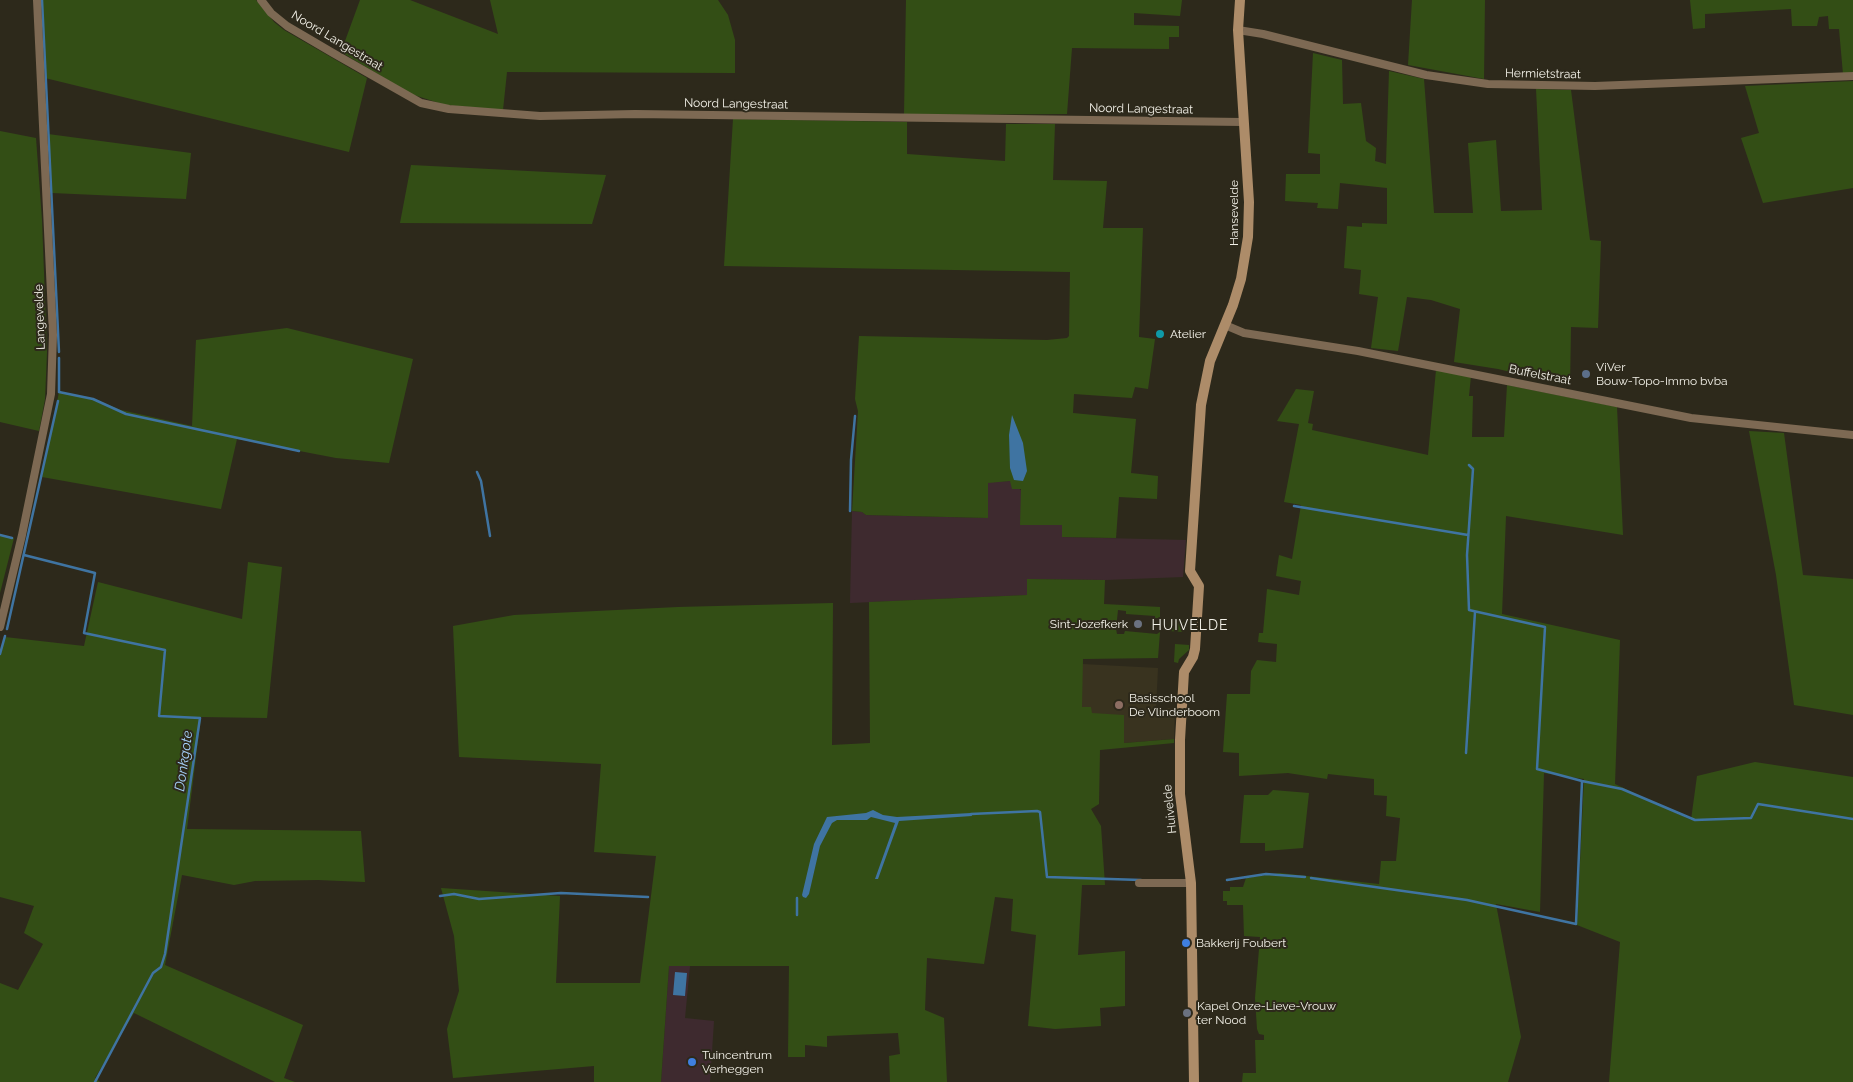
<!DOCTYPE html>
<html>
<head>
<meta charset="utf-8">
<style>
	body { margin:0 }
	canvas { display:block; background:#2d291b }
</style>
</head>
<body>
<canvas width="1853" height="1082"></canvas>
<script>
const c = document.querySelector('canvas').getContext('2d');
c.lineJoin = 'round';
function fill(path, color) {
  c.fillStyle = color;
  c.fill(path, 'evenodd');
}
function toPath(rows) {
  const path = new Path2D();
  for (const r of rows) {
    path.moveTo(r[0], r[1]);
    for (let i = 2; i < r.length; i += 2) path.lineTo(r[i], r[i + 1]);
  }
  return path;
}
function trace(path, color, width, dash) {
  c.strokeStyle = color;
  c.lineWidth = width;
  c.lineCap = dash ? 'butt' : 'round';
  c.setLineDash(dash || []);
  c.stroke(path);
}
function write(font, color, halo, rows, align = 'center') {
  c.font = font + ' Raleway,sans-serif';
  c.lineWidth = 4;
  c.setLineDash([]);
  c.textBaseline = 'middle';
  c.strokeStyle = halo;
  c.fillStyle = color;
  for (const [text, x, y, turn = 0] of rows) {
    c.save();
    c.translate(x, y);
    c.rotate((+turn || 0) * Math.PI / 180);
    c.textAlign = isNaN(turn) ? turn : align;
    if (halo) c.strokeText(text, 0, 0);
    c.fillText(text, 0, 0);
    c.restore();
  }
}
fill(toPath([
	[1010,481,1062,525,1062,537,1186,540,1183,577,1105,580,1028,579,1028,595,850,603,852,511,862,512,866,515,987,518,988,482],
	[669,966,690,966,685,1018,714,1021,710,1082,661,1082]
]), '#3e2a2f');
fill(toPath([
	[1082,664,1158,668,1156,708,1175,708,1174,739,1124,743,1082,707]
]), '#39331f');
fill(toPath([
	[42,0,256,0,274,22,284,30,367,78,349,152,45,78],
	[360,0,410,0,498,34,490,0,718,0,728,15,735,40,735,73,507,72,503,110,445,105,411,94,341,52],
	[906,0,1182,0,1180,16,1134,13,1134,25,1179,26,1179,37,1169,37,1169,49,1072,48,1067,114,904,115],
	[1412,0,1485,0,1484,79,1408,65],
	[1690,0,1853,0,1853,72,1843,74,1839,29,1829,29,1828,16,1819,17,1817,26,1792,26,1791,9,1705,14,1705,28,1693,29],
	[1313,53,1342,60,1343,104,1361,103,1366,141,1376,148,1375,161,1386,164,1389,71,1424,79,1434,213,1473,213,1468,143,1496,140,1501,211,1542,210,1536,89,1571,90,1590,240,1601,241,1598,328,1571,327,1570,386,1498,369,1454,362,1460,309,1431,300,1407,297,1398,351,1371,348,1378,297,1359,294,1361,270,1344,268,1347,226,1362,227,1362,223,1387,224,1387,188,1340,183,1338,209,1317,208,1318,203,1285,201,1286,174,1320,174,1320,154,1308,153],
	[1853,81,1853,188,1763,203,1741,138,1759,133,1745,86],
	[733,119,907,122,907,154,1005,161,1006,124,1055,124,1053,180,1107,181,1103,228,1143,228,1139,337,1155,339,1148,389,1135,387,1132,398,1074,394,1073,413,1136,419,1131,473,1158,476,1157,499,1119,497,1116,538,1062,537,1062,525,1020,525,1021,489,1012,489,1010,481,988,483,988,518,866,515,862,512,852,511,858,411,855,399,859,336,1047,340,1067,338,1069,336,1070,272,724,266],
	[0,131,36,138,42,220,47,352,45,399,39,431,0,422],
	[48,134,191,153,186,199,52,193],
	[411,165,606,175,592,224,400,223],
	[287,328,413,359,389,463,336,458,237,439,221,509,42,477,59,392,92,398,121,410,192,426,196,340],
	[1436,370,1471,376,1469,396,1473,396,1472,437,1504,437,1507,385,1617,407,1623,535,1506,516,1502,614,1620,640,1615,784,1691,820,1697,776,1755,762,1853,777,1853,1082,1609,1082,1620,942,1577,925,1584,779,1544,773,1540,912,1496,904,1521,1037,1508,1082,1242,1082,1243,1073,1256,1073,1255,1040,1264,1040,1264,1035,1259,1034,1257,1029,1255,998,1260,937,1244,936,1243,905,1227,905,1227,901,1223,901,1223,891,1230,891,1230,887,1243,887,1246,878,1280,873,1379,884,1381,861,1396,861,1400,818,1386,816,1387,796,1374,795,1374,779,1328,774,1327,779,1288,773,1239,776,1239,753,1223,752,1227,694,1250,694,1251,671,1257,660,1276,662,1277,644,1258,642,1259,633,1263,633,1267,589,1299,595,1301,581,1276,576,1279,555,1292,559,1301,505,1284,502,1299,424,1277,421,1296,389,1314,391,1308,423,1313,424,1312,430,1428,455],
	[1749,431,1784,433,1803,575,1853,579,1853,715,1794,705,1776,575],
	[0,534,14,538,0,593],
	[248,562,282,567,267,718,201,717,187,829,361,831,365,882,318,880,255,881,234,885,182,875,165,965,303,1025,284,1078,295,1082,275,1082,134,1013,95,1078,100,1082,0,1082,0,983,18,990,43,944,24,933,34,906,0,897,0,654,5,637,84,646,98,582,242,619],
	[1027,579,1105,580,1104,604,1160,607,1160,618,1155,618,1155,616,1126,614,1126,611,1118,610,1116,629,1117,634,1124,634,1125,631,1157,634,1160,632,1158,658,1083,659,1082,707,1091,707,1092,713,1124,715,1124,743,1174,739,1174,743,1100,750,1099,804,1091,809,1101,826,1105,885,1082,885,1078,955,1125,951,1125,1006,1100,1008,1101,1026,1055,1029,1028,1026,1036,935,1011,931,1013,899,995,897,984,964,927,958,925,1010,944,1018,947,1082,890,1082,889,1056,900,1054,898,1033,827,1036,827,1047,805,1045,805,1057,788,1057,789,966,669,966,661,1082,594,1082,594,1066,453,1078,447,1029,459,991,454,936,441,888,560,896,556,983,640,983,656,856,594,852,601,764,459,757,453,626,514,615,678,607,833,603,832,745,870,743,869,602,1027,595],
	[1170,620,1184,622,1183,632,1169,631],
	[1175,644,1189,645,1189,650,1179,659,1178,663,1174,662],
	[1273,790,1309,793,1303,848,1265,851,1265,843,1240,843,1244,795,1268,795]
]), '#334e15');
fill(toPath([
	[1012,415,1023,443,1027,471,1023,481,1014,480,1010,468,1009,435],
	[873,810,883,815,897,817,971,813,972,816,899,821,878,879,875,879,895,823,871,817,867,820,837,820,832,823,820,846,809,894,806,898,803,897,802,895,814,844,827,817,866,813],
	[675,972,687,973,685,996,673,995]
]), '#3f74a2');
trace(toPath([
	[42,0,59,352],
	[59,392,93,399,126,414,299,451],
	[59,392,59,358],
	[477,472,481,481,490,536],
	[1294,506,1468,535],
	[850,511,851,460,855,416],
	[0,535,12,538],
	[24,555,95,573,84,633,165,650,159,716,200,718,165,954,161,967,153,973,95,1082],
	[7,629,58,401],
	[0,654,5,636],
	[1466,753,1475,612],
	[1582,781,1622,789,1695,820,1751,818,1758,804,1853,819],
	[971,814,1037,811,1040,812,1047,877,1141,880],
	[1311,878,1467,900,1576,924,1582,781,1537,769,1545,627,1469,610,1467,555,1473,469,1469,465],
	[1227,880,1266,874,1305,877],
	[440,896,454,894,479,899,561,893,648,897],
	[797,915,797,898]
]), '#3f74a2', 2.5);
trace(toPath([
	[261,0,271,13,287,26,333,53,421,103,449,109,540,116,635,114,1242,122],
	[1238,30,1263,34,1426,75,1488,84,1595,86,1853,76],
	[1225,325,1244,333,1358,351,1691,418,1853,435],
	[0,627,22,535,51,394,53,335,37,0],
	[1139,883,1191,883]
]), '#7d6953', 8);
trace(toPath([
	[1194,1082,1191,883,1180,794,1180,740,1184,672,1193,657,1195,649,1199,586,1190,571,1201,405,1210,361,1233,305,1241,279,1248,237,1249,202,1238,30,1240,0]
]), '#ad8c69', 10);
for (const [x, y, r, color] of [
	[1160,334,5,"#0f9aa8"],
	[1586,374,5,"#5c6f8a"],
	[1138,624,5,"#6b7280"],
	[1119,705,5,"#8d6e63"],
	[1186,943,5,"#3f7fe0"],
	[1187,1013,5,"#6b7280"],
	[692,1062,5,"#3f7fe0"]
]) {
  const dot = new Path2D();
  dot.arc(x, y, r, 0, 2 * Math.PI);
  c.fillStyle = color;
  c.fill(dot);
  trace(dot, '#2d291b', 2);
}
write('12px', '#f3f1e8', '#2d291b', [
	["Noord Langestraat",337,41,31],
	["Hermietstraat",1543,74,1],
	["Noord Langestraat",736,104,1],
	["Noord Langestraat",1141,109,1],
	["Hansevelde",1234,213,-90],
	["Langevelde",40,317,-92],
	["Buffelstraat",1540,375,11],
	["Huivelde",1170,809,-96]
]);
write('12px', '#f3f1e8', '#2d291b', [
	["Atelier",1170,334],
	["ViVer",1596,367],
	["Bouw-Topo-Immo bvba",1596,381],
	["Sint-Jozefkerk",1128,624,"right"],
	["Basisschool",1129,698],
	["De Vlinderboom",1129,712],
	["Bakkerij Foubert",1196,943],
	["Kapel Onze-Lieve-Vrouw",1197,1006],
	["ter Nood",1197,1020],
	["Tuincentrum",702,1055],
	["Verheggen",702,1069]
], 'left');
c.letterSpacing = '1px';
write('14px', '#f3f1e8', '#2d291b', [
	["HUIVELDE",1190,626]
]);
c.letterSpacing = '0px';
write('italic 14px', '#a6d1fa', '#2d291b', [
	["Donkgote",184,761,-82]
]);
</script>
</body>
</html>
